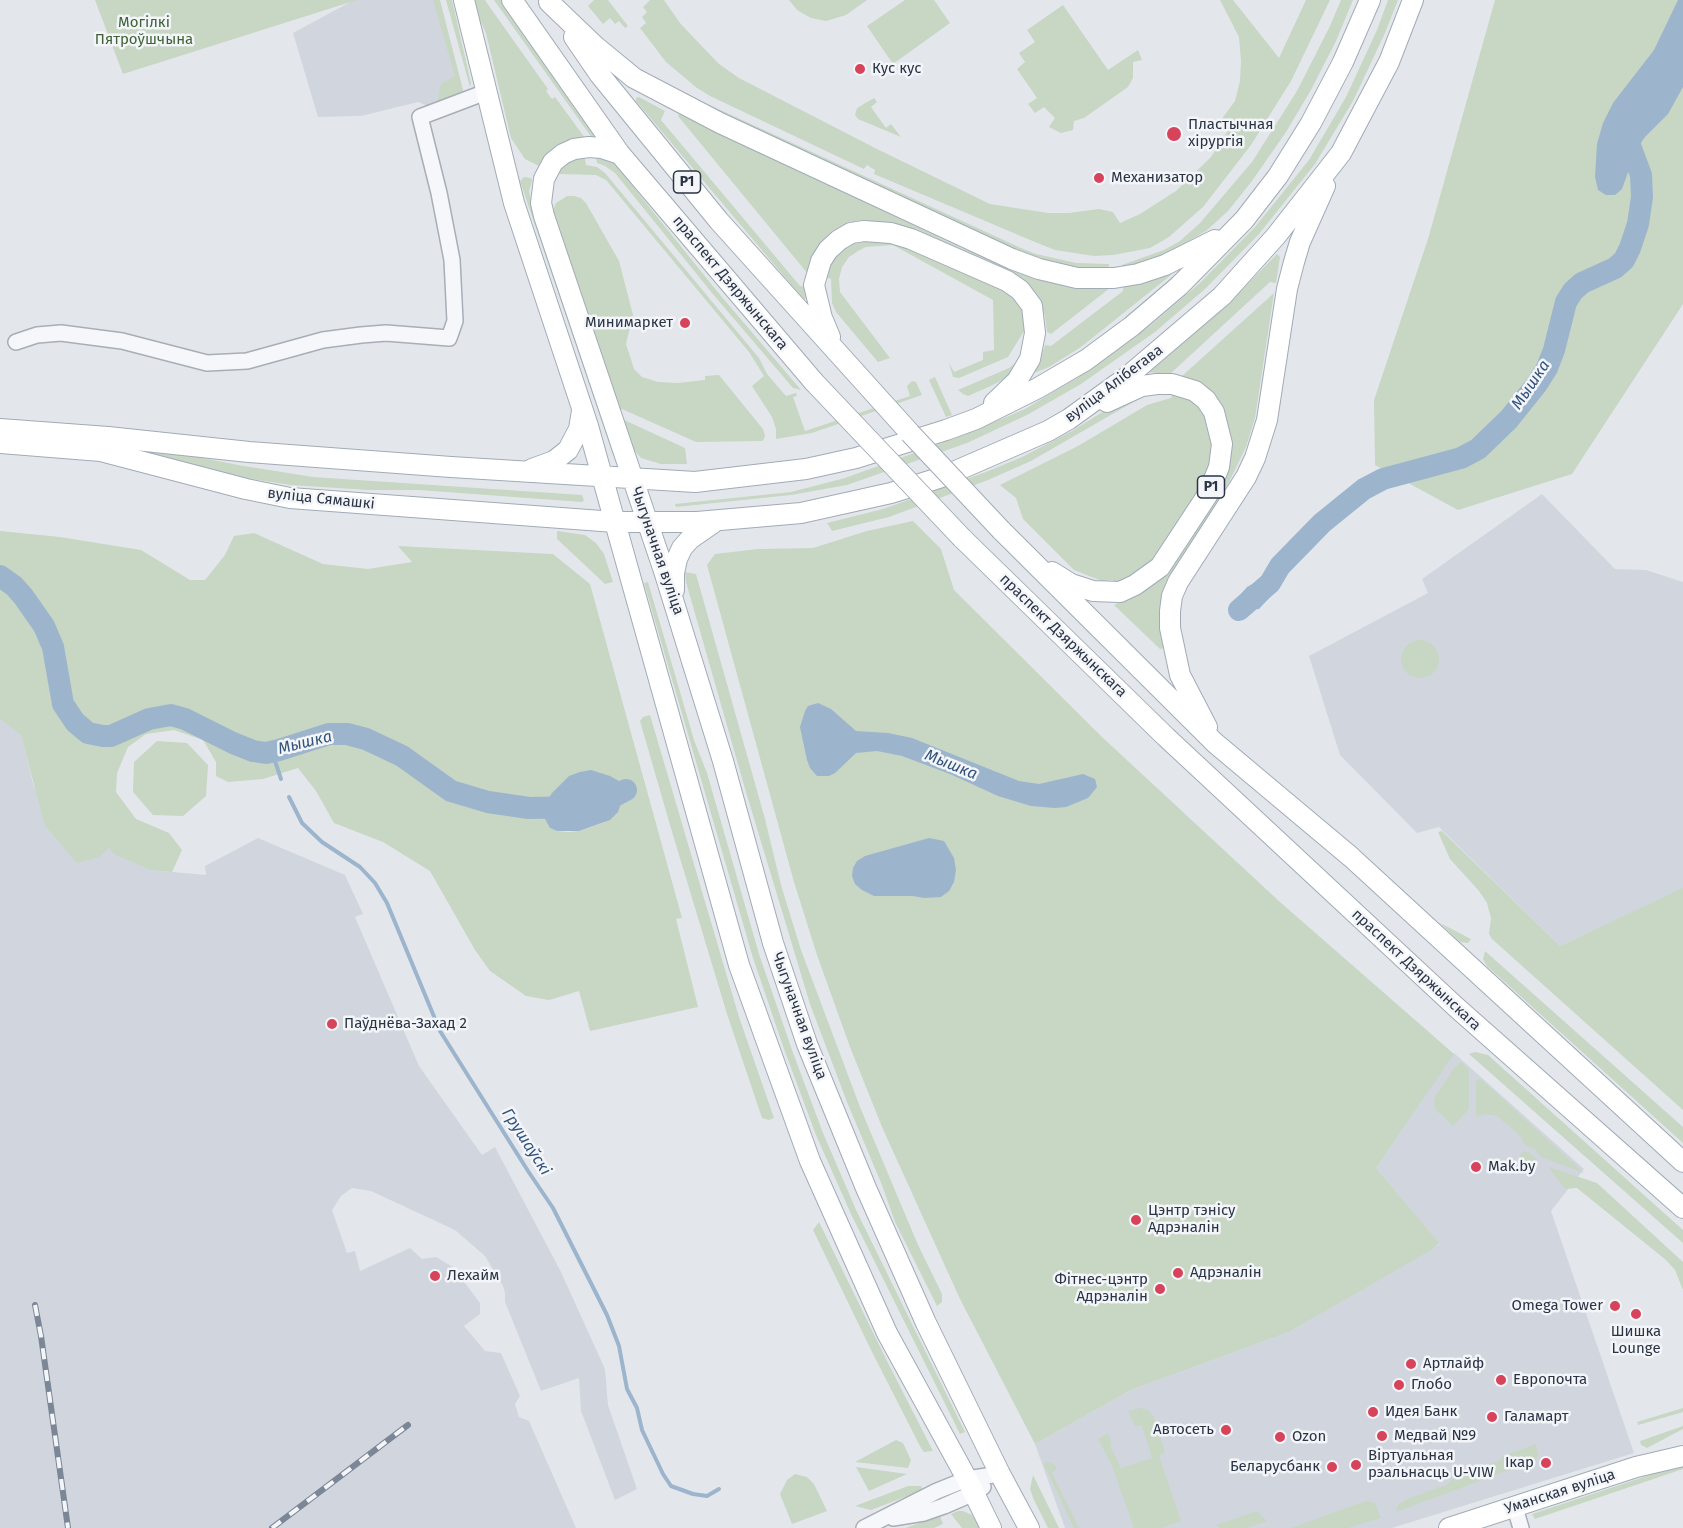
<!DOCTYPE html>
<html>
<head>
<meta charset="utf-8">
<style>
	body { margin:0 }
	canvas { display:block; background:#e3e7ec }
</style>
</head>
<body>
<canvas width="1683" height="1528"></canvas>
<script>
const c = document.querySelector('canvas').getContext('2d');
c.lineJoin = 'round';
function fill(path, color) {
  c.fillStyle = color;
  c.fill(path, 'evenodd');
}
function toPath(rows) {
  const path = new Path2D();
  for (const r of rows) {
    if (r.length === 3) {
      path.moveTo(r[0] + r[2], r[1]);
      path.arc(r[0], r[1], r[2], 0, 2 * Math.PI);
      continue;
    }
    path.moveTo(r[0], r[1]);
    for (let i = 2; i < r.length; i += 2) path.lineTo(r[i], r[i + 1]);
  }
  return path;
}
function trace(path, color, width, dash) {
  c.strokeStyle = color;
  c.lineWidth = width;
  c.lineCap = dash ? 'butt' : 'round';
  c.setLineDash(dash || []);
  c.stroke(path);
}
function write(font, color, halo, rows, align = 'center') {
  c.font = font + ' "Fira Sans",sans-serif';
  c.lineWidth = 5;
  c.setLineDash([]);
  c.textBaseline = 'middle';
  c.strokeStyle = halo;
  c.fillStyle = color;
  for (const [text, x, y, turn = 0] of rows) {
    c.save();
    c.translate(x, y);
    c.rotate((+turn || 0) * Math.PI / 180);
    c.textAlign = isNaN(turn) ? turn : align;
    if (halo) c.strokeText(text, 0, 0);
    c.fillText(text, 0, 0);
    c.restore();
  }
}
fill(toPath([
	[354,0,438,0,461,89,441,101,428,106,418,102,361,116,318,117,293,33],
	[1542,494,1615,569,1646,570,1683,582,1683,889,1560,946,1439,827,1417,833,1340,755,1309,656,1428,593,1422,579],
	[0,719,21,734,34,787,108,848,150,870,206,875,205,866,258,838,345,875,363,914,355,917,419,1066,482,1155,495,1147,561,1272,605,1369,608,1405,637,1489,615,1500,581,1411,579,1378,541,1391,505,1302,505,1293,503,1286,485,1256,455,1230,371,1191,352,1188,341,1196,332,1210,347,1253,355,1251,360,1271,410,1248,422,1259,436,1257,453,1267,480,1303,480,1314,464,1326,485,1351,501,1353,520,1396,515,1404,519,1417,529,1421,576,1528,0,1528],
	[1454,1053,1584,1169,1551,1211,1634,1453,1392,1528,1065,1528,1035,1444,1131,1390,1289,1332,1439,1244,1376,1168]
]), '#d1d6de');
fill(toPath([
	[95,0,357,0,123,74],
	[433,0,440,0,464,94,441,105,438,100,440,87,442,83,455,76],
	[446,0,452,0,471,83,470,87],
	[473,0,485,0,489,6,548,89,546,91,552,99,555,97,585,138,575,139,556,146,539,166,525,159,511,138,486,33,476,11],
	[494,0,501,0,599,138,592,138],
	[594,0,608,0,628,26,625,28,619,21,615,24,610,18,603,24,588,6],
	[650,0,664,0,680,23,694,38,719,64,739,78,877,149,990,204,1048,213,1069,213,1099,209,1113,212,1120,223,1140,214,1176,191,1211,157,1229,129,1221,120,1235,101,1240,81,1241,61,1239,37,1220,0,1233,0,1279,58,1306,0,1330,0,1291,81,1251,145,1203,207,1169,237,1150,248,1113,255,1094,256,1055,250,1035,242,874,174,875,170,867,165,864,169,710,96,697,88,666,62,640,28,646,23,642,17,647,12,643,7],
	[789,0,867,0,846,15,826,21,811,18,797,10],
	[905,0,934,0,950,23,893,64,867,26],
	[1341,0,1353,0,1336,41,1311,90,1286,132,1252,181,1228,211,1206,231,1163,256,1123,270,1122,265,1164,250,1180,241,1200,223,1252,162,1297,91,1330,26],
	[1388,0,1398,0,1385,33,1353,101,1315,164,1259,234,1205,289,1155,332,1081,384,1027,415,967,443,847,485,791,495,676,507,675,504,791,492,845,478,964,435,1025,409,1077,378,1150,326,1200,283,1255,227,1309,160,1346,97,1377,30],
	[1495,0,1683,0,1683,304,1572,474,1458,510,1375,465,1374,400,1428,239],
	[1063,5,1108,70,1138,50,1142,60,1133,62,1133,78,1128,87,1084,118,1074,121,1073,130,1061,133,1049,127,1055,118,1044,107,1035,113,1028,104,1037,98,1017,69,1025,62,1019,53,1035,42,1027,30],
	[639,97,665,111,661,120,800,286,808,287,806,298,804,300,636,101,636,98],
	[689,98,703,102,1021,248,1036,254,1076,263,1109,264,1108,269,1092,270,1065,267,1018,253],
	[874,98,877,102,871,107,886,128,891,124,901,137,858,119,855,115,857,108],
	[681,109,751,148,961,248,1010,267,1110,288,1051,334,1047,332,1045,316,1041,305,1026,284,1017,275,906,228,871,221,858,222,843,226,808,274,678,116],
	[584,153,586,165,597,167,605,173,759,358,767,374,786,396,796,393,797,396,793,397,805,431,910,396,907,386,912,381,916,382,922,395,812,433,776,439,776,429,772,417,752,386,764,376,749,352,606,180,596,175,560,174,557,171,558,163],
	[596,157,603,158,614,163,716,290,801,390,793,388,712,293,615,173,605,166,597,163],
	[524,177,531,178,532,181,529,191,530,197,616,454,613,455,520,181],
	[567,196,574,196,581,198,586,203,619,261,633,315,626,344,634,369,642,377,658,382,678,383,705,380,705,376,719,375,763,429,765,436,763,441,696,442,622,409,617,411,552,212,556,203],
	[887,238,999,283,1022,302,1029,330,1024,331,1008,357,959,378,953,377,949,363,954,372,983,360,983,352,994,350,993,300,893,245,866,247,858,251,849,257,842,267,839,279,840,292,890,358,878,362,836,312,832,303,831,279,825,277,831,259,852,241],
	[1277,254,1280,257,1276,283,1270,282,1170,374,1146,372,1234,298],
	[1170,269,1171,275,1081,347,1049,367,1029,375,1039,364,1045,345,1051,346,1123,291,1123,285],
	[1274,293,1255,418,1246,447,1229,482,1177,567,1161,625,1164,648,1160,649,1114,605,1146,590,1155,582,1231,449,1230,434,1224,413,1201,383,1182,376],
	[1018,361,1016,368,1004,379,993,385,968,396,963,394,958,390,1009,368],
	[935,377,952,415,946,417,929,380],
	[1165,389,1142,397,1031,461,988,480,889,517,832,531,827,523,883,509,986,472,1022,457,1072,431,1128,396],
	[1175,390,1200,402,1216,439,1205,484,1154,562,1138,577,1114,583,1113,580,1102,581,1074,570,1023,519,1016,498,1000,485,1078,446,1147,405,1171,398],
	[622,419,685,448,687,464,661,464,641,458,632,448],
	[115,448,168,451,238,465,313,477,582,495,584,500,582,502,419,490,369,490,290,485,234,476],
	[913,521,941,549,954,590,1102,737,1280,902,1454,1054,1376,1168,1439,1243,1431,1250,1289,1332,1131,1390,1035,1444,960,1299,882,1127,850,1047,817,955,794,882,707,565,715,554,758,549,813,548,867,531],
	[0,531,60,537,141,550,190,580,205,580,225,555,234,536,254,533,323,564,368,569,412,562,398,546,553,554,590,584,682,918,676,919,698,1007,590,1031,579,991,549,1000,526,996,490,971,475,950,430,871,383,842,334,823,316,791,298,768,263,779,228,782,216,776,216,762,203,740,174,730,146,734,128,747,117,773,116,792,136,819,169,833,182,850,172,872,150,870,114,854,109,848,99,857,77,863,45,826,21,735,0,719],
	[605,822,579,831,569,832,557,831,550,828],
	[557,531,585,535,596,543,604,554,613,582,605,584,557,539],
	[685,572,696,574,765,819,781,885,801,950,860,1107,918,1245,942,1294,942,1302,937,1306,895,1222,882,1185,847,1102,810,1004,746,792,686,582],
	[648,582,694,740,707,773,759,954,792,1050,823,1133,857,1212,965,1432,960,1434,851,1214,816,1135,784,1049,753,958,644,583],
	[1420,659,19],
	[650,715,739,1017,774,1118,769,1120,762,1118,727,1014,670,825,640,721,643,717],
	[157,741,187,743,208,765,206,796,183,816,153,815,133,792,134,762],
	[1442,831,1560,946,1683,888,1683,1110,1492,939,1489,934,1491,918,1487,903,1479,891,1450,859,1438,832],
	[1440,923,1471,939,1468,943,1460,942],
	[1485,951,1683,1127,1683,1143,1487,966,1483,959],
	[1475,1052,1488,1055,1683,1230,1683,1243,1469,1054],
	[1461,1062,1469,1069,1469,1109,1453,1126,1436,1110,1434,1104,1435,1097,1454,1068],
	[1479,1079,1482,1080,1584,1173,1541,1157,1534,1149,1524,1145,1522,1139,1518,1134,1497,1116,1485,1114,1476,1117,1476,1081],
	[1523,1151,1530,1153,1537,1159,1527,1166,1520,1156],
	[1548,1167,1597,1183,1683,1262,1683,1290,1675,1270,1666,1260,1577,1188,1565,1189],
	[819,1222,887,1361,933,1451,924,1452,921,1448,871,1350,813,1230],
	[1140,1408,1147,1409,1153,1415,1165,1452,1159,1456,1181,1521,1162,1528,1134,1528,1112,1466,1098,1439,1108,1433,1112,1443,1110,1445,1121,1468,1152,1458,1142,1426,1135,1426,1128,1411],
	[1683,1408,1683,1412,1638,1425,1637,1422],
	[1683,1426,1683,1429,1647,1448,1641,1445,1640,1441],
	[896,1440,903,1443,911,1460,908,1468,855,1462],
	[1536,1444,1538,1454,1536,1460,1396,1512,1398,1505,1405,1500,1448,1484,1459,1472,1500,1461,1501,1457],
	[1047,1462,1054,1464,1057,1468,1052,1473,1079,1528,1074,1528,1045,1467,1044,1463],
	[1683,1464,1683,1469,1535,1519,1532,1514],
	[856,1467,907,1474,869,1491],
	[795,1474,807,1477,814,1484,827,1511,792,1524,780,1494,787,1480],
	[1033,1475,1059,1528,1048,1528,1034,1500,1030,1489],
	[908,1486,921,1486,923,1490,871,1510,855,1506],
	[1366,1501,1375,1503,1381,1518,1348,1528,1291,1528],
	[958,1511,963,1511,972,1515,980,1528,962,1528,951,1514],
	[1257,1511,1267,1521,1247,1528,1220,1528,1216,1525],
	[940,1516,943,1524,934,1528,905,1528]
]), '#c8d6c4');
fill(toPath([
	[1678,0,1683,0,1683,87,1668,114,1645,137,1636,150,1622,189,1615,195,1606,195,1598,190,1595,177,1597,144,1603,123,1613,103,1654,50],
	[1279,565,1281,569,1275,582,1270,597,1259,609,1249,610,1244,614,1236,607,1241,602,1241,594,1247,587,1260,580,1269,569],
	[818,703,831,709,856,731,888,733,912,738,1019,781,1039,784,1083,774,1095,779,1097,787,1088,798,1066,807,1055,808,1031,806,998,796,950,774,902,756,877,751,856,753,835,773,829,776,817,776,810,768,807,760,800,727,805,711,808,706],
	[591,770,610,776,619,781,626,790,628,797,621,803,618,812,610,820,579,831,557,831,550,828,543,815,547,801,552,793,569,776,580,772],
	[929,838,944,841,954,858,956,870,954,882,949,891,941,897,924,898,913,896,874,896,862,890,855,884,852,876,853,868,857,861,865,856]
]), '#9cb5cd');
trace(toPath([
	[272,752,281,779],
	[289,797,302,823,322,842,360,867,375,883,387,903,440,1031,528,1171,553,1208,607,1315,619,1346,627,1389,637,1408,642,1430,663,1474,671,1486,693,1494,707,1496,719,1489]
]), '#9cb5cd', 4);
trace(toPath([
	[0,576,14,586,23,596,44,626,53,647,63,704,75,722,88,733,103,736,111,736,149,719,171,715,185,719,233,743,253,751,266,753,279,750,329,734,347,734,366,739,402,756,451,791,488,802,529,808,580,807,605,801,626,790],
	[1239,610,1270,583,1280,566,1322,523,1364,489,1383,479,1461,458,1478,449,1509,419,1537,384,1547,368,1554,350,1566,302,1573,291,1582,283,1615,268,1624,260,1630,248,1638,224,1642,197,1641,175,1629,143,1631,135,1636,130]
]), '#9cb5cd', 22);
const minor = toPath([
	[16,342,37,335,61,333,122,341,207,363,247,361,323,340,361,335,386,333,449,338,455,321,452,260,439,193,420,117,486,92],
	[1515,1508,1521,1528],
	[893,1518,924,1513,944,1506,974,1493,983,1487],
	[864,1528,937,1491,967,1479,1000,1474]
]);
const major = toPath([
	[464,0,514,203,588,426,739,965,810,1161,887,1333,967,1479,991,1528],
	[512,0,620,154,814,382],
	[549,2,595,46,634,78,720,123,1012,259,1039,269,1077,278,1114,278,1138,274,1165,265,1215,240],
	[574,37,600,75,719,221,910,433],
	[620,154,602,148,589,147,574,149,563,154,553,162,544,179,541,203,544,216,664,571,723,761,773,943,807,1044,866,1188,926,1323,1000,1474,1029,1528],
	[830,337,822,318,814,285,821,261,828,250,839,240,851,233,864,231,891,233,911,239,1007,281,1020,290,1032,306,1035,333,1030,359,1017,381,994,403],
	[0,429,108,437,249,452,451,467,695,482,806,469,856,458,946,430,976,419,1038,388,1086,360,1132,326,1179,286,1244,220,1278,176,1311,123,1343,62,1370,0],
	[0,443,101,451,246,489,290,498,615,522,697,522,801,513,891,493,942,477,1048,431,1069,419,1127,377,1222,296,1276,236,1341,153,1389,62,1413,0],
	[532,469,554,461,568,450,579,429,582,411],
	[1001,530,1215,743,1351,857,1683,1162],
	[962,538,1166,737,1456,1007,1683,1208],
	[1052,572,1071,584,1093,591,1120,592,1135,585,1160,567,1208,494,1219,467,1222,444,1214,412,1206,400,1195,391,1172,384,1157,384,1142,386,1107,402],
	[674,590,674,573,677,559,682,548,690,539,716,521],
	[1207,727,1180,675,1170,628,1170,611,1172,596,1178,582,1246,477,1255,458,1267,420,1287,289,1294,262,1300,242,1325,186],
	[1449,1528,1636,1467,1683,1456]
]);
trace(minor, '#a8aeb7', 18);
trace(major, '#a1abb8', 22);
trace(minor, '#f6f7fa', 15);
trace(major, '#fff', 20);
const rail = toPath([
	[35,1305,41,1336,68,1528],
	[272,1528,408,1425]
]);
trace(rail, '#7b8696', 6);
trace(rail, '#f3f5f9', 4, [11]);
const majorBridge = toPath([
	[814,382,962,538],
	[910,433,1001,530]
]);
trace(majorBridge, '#a1abb8', 22, []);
trace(majorBridge, '#fff', 20);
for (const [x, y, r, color] of [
	[860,69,6,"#d6435a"],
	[1174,134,8,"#d6435a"],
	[1099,178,6,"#d6435a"],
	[685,323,6,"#d6435a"],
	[332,1024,6,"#d6435a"],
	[1476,1167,6,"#d6435a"],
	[1136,1220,6,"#d6435a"],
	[1178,1273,6,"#d6435a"],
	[435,1276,6,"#d6435a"],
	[1160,1289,6,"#d6435a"],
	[1615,1306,6,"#d6435a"],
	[1636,1314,6,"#d6435a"],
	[1411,1364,6,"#d6435a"],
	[1501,1380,6,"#d6435a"],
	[1399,1385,6,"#d6435a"],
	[1373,1412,6,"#d6435a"],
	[1492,1417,6,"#d6435a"],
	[1226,1430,6,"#d6435a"],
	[1382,1436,6,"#d6435a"],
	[1280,1437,6,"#d6435a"],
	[1546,1463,6,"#d6435a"],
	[1356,1465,6,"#d6435a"],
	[1332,1467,6,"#d6435a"]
]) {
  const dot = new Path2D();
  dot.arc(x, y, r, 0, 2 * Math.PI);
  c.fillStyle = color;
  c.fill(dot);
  trace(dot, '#f3f5f9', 2);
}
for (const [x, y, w] of [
	[687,182,27],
	[1211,487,27]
]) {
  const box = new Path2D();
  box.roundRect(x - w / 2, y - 11, w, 22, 4.5);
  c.fillStyle = '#f3f5f9';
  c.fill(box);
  trace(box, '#2a3445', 1.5);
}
write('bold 14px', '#2a3445', null, [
	["Р1",687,182],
	["Р1",1211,487]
]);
write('15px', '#3f6236', '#f3f5f9', [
	["Могілкі",144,23],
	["Пятроўшчына",144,40]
]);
write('15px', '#2a3445', '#f3f5f9', [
	["Кус кус",872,69],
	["Пластычная",1188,125],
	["хірургія",1188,142],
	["Механизатор",1111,178],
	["Минимаркет",673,323,"right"],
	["Паўднёва-Захад 2",344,1024],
	["Mak.by",1488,1167],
	["Цэнтр тэнісу",1148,1211],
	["Адрэналін",1148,1228],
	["Адрэналін",1190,1273],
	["Лехайм",447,1276],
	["Фітнес-цэнтр",1148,1280,"right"],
	["Адрэналін",1148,1297,"right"],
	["Omega Tower",1603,1306,"right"],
	["Шишка",1636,1332,"center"],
	["Lounge",1636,1349,"center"],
	["Артлайф",1423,1364],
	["Европочта",1513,1380],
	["Глобо",1411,1385],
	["Идея Банк",1385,1412],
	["Галамарт",1504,1417],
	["Автосеть",1214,1430,"right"],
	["Медвай №9",1394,1436],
	["Ozon",1292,1437],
	["Віртуальная",1368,1456],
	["рэальнасць U-VIW",1368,1473],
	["Ікар",1534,1463,"right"],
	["Беларусбанк",1320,1467,"right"]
], 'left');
write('15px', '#2a3445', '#f3f5f9', [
	["праспект Дзяржынскага",730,283,50],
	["вуліца Алібегава",1114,384,-37],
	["вуліца Сямашкі",321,499,6],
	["Чыгуначная вуліца",657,551,71],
	["праспект Дзяржынскага",1063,636,44],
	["праспект Дзяржынскага",1416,970,43],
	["Чыгуначная вуліца",799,1016,70],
	["Уманская вуліца",1560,1492,-18]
]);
write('italic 16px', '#31537c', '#f3f5f9', [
	["Мышка",1531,385,-56],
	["Мышка",305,743,-14],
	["Мышка",951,765,22],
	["Грушаўскі",526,1142,57]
]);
</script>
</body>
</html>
